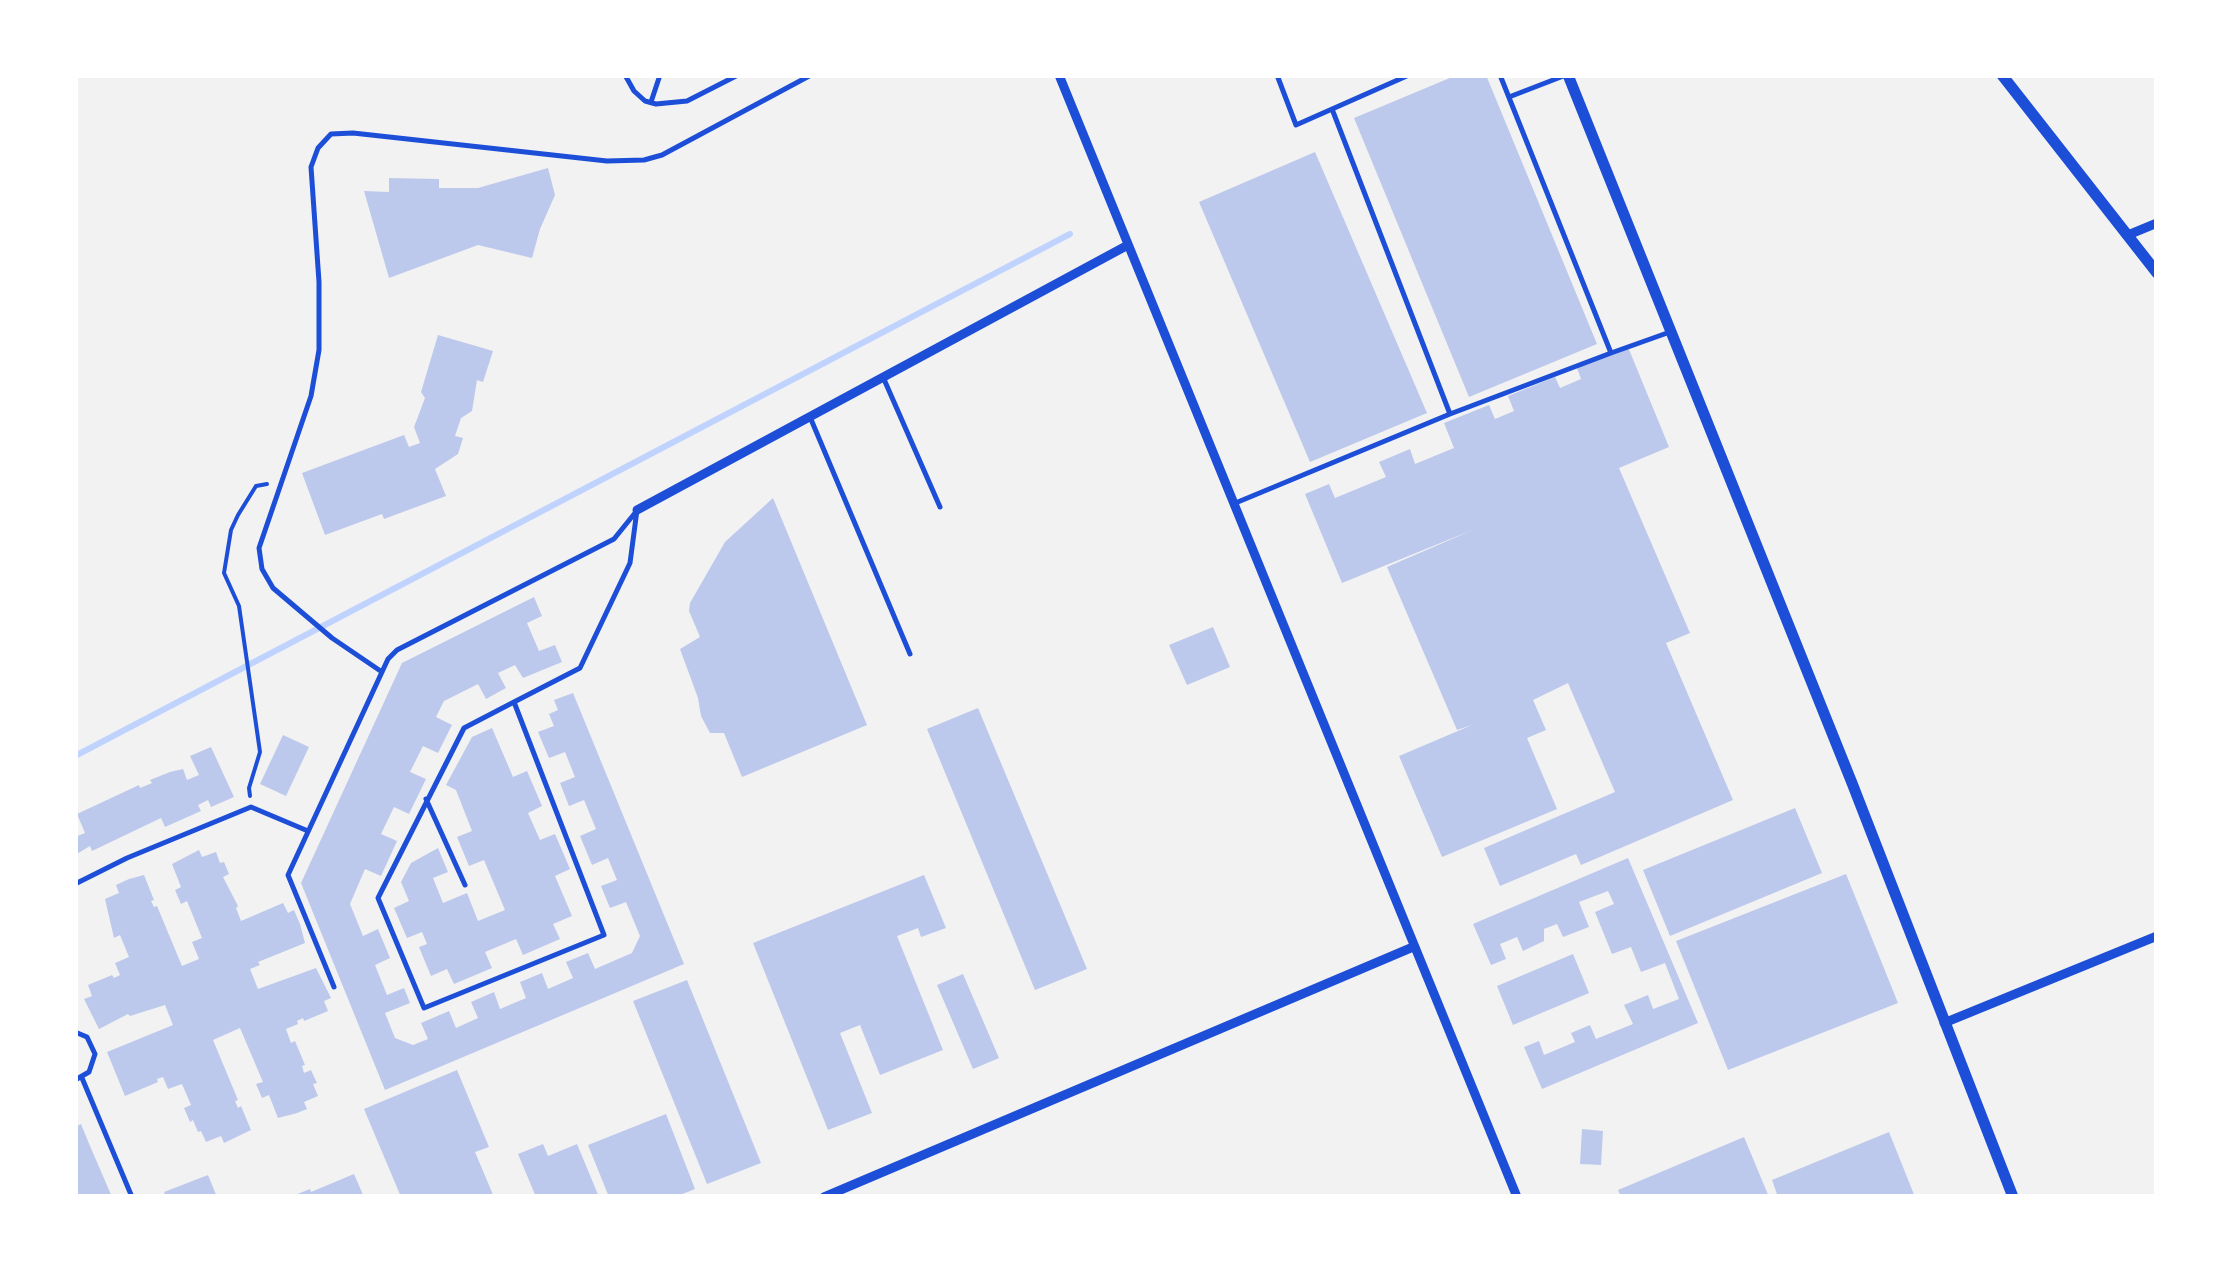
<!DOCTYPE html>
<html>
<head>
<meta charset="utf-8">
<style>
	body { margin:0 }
	#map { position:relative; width:2232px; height:1272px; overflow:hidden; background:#f2f2f2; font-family:Literata,serif }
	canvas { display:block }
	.frame { position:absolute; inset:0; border:78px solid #fff; pointer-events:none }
</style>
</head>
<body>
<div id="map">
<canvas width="2232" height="1272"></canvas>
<div class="frame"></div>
</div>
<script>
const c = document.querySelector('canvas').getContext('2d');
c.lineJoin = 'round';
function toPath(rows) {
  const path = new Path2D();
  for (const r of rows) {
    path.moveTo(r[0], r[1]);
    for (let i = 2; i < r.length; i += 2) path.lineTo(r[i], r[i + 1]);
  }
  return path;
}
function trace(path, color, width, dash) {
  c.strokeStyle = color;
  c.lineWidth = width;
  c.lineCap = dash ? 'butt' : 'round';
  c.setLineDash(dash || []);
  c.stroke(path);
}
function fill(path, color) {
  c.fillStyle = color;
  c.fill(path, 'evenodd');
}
trace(toPath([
	[75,756,1070,234]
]), '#bfd3fe', 6);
fill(toPath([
	[1457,75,1486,75,1597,344,1469,397,1354,118],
	[1315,152,1427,413,1310,462,1199,202],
	[548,168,555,195,540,229,532,258,478,245,389,278,364,191,389,192,389,178,439,179,439,188,478,188],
	[438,335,493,351,483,382,477,380,472,411,461,418,455,436,463,438,458,454,435,469,446,496,384,519,382,514,325,535,302,473,404,435,409,447,420,443,414,427,425,398,421,392],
	[1628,347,1669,447,1619,468,1690,633,1666,643,1733,800,1581,865,1576,854,1500,886,1484,848,1615,792,1568,683,1533,700,1546,730,1527,738,1557,809,1442,857,1399,756,1472,725,1457,730,1387,567,1475,529,1342,583,1305,494,1329,484,1335,498,1386,477,1379,462,1410,449,1415,464,1454,448,1444,423,1489,405,1495,419,1514,411,1508,396,1555,377,1560,388,1581,379,1577,368],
	[773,498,867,725,742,777,724,733,710,733,701,716,698,698,680,649,700,637,689,611,690,603,725,542],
	[534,597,542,616,527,623,539,651,555,645,562,662,523,678,515,665,498,673,506,688,486,699,478,684,444,701,436,717,452,725,438,753,423,746,410,772,426,779,409,814,394,807,381,834,397,841,381,876,365,869,350,904,363,936,378,929,390,958,375,965,387,995,404,988,410,1003,385,1013,395,1038,413,1045,428,1039,421,1023,449,1011,456,1028,478,1018,471,1002,494,992,500,1009,526,998,520,982,542,973,548,989,573,978,566,962,588,953,595,969,632,953,640,936,626,902,610,908,601,886,617,880,608,858,592,865,580,836,596,829,584,800,569,806,560,783,575,777,565,752,549,758,538,732,554,726,549,714,558,710,554,700,573,693,684,964,385,1090,301,883,402,663],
	[1213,627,1230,667,1187,685,1169,645],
	[978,708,1087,969,1035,990,927,729],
	[492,728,513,777,527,771,542,806,528,813,540,840,555,834,570,869,555,876,572,916,553,924,560,939,523,955,516,939,485,952,492,968,454,984,447,969,431,976,419,947,427,944,422,932,407,938,394,908,409,901,401,882,411,863,438,848,448,872,433,878,443,903,467,893,478,921,505,910,484,860,469,866,457,837,472,831,456,790,446,785,472,737],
	[283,735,309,747,286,796,260,784],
	[211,747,234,797,211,807,208,800,198,805,201,811,165,827,161,818,92,851,90,846,75,855,75,837,85,833,77,814,139,785,140,788,152,783,150,780,170,772,183,769,187,780,199,775,190,756],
	[1795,808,1822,873,1670,936,1643,870],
	[199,850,202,857,216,852,220,863,224,862,229,874,223,877,238,906,236,908,241,921,283,903,288,913,294,910,300,924,305,943,258,962,260,965,250,969,258,989,316,968,331,998,324,1001,328,1011,304,1021,303,1018,297,1021,298,1024,286,1029,291,1043,295,1041,305,1065,302,1066,304,1073,311,1070,317,1083,313,1084,318,1096,304,1102,307,1109,297,1113,278,1118,269,1095,262,1098,256,1084,263,1082,240,1028,213,1040,238,1100,235,1101,238,1108,241,1106,251,1130,224,1143,221,1136,206,1142,201,1131,198,1132,193,1120,190,1122,184,1108,191,1105,182,1084,168,1089,163,1077,157,1079,158,1082,125,1096,107,1052,173,1025,165,1005,130,1016,128,1014,99,1029,84,999,92,996,88,985,112,975,114,978,120,975,115,963,129,957,120,935,114,938,105,899,119,893,116,885,129,879,144,875,154,900,151,901,154,907,157,906,182,966,199,959,192,942,202,938,187,901,181,904,175,890,181,887,172,864],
	[1628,858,1698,1023,1542,1089,1524,1047,1539,1041,1544,1055,1575,1042,1571,1033,1590,1025,1596,1039,1633,1024,1624,1005,1648,995,1653,1009,1679,999,1665,963,1641,972,1631,947,1612,954,1595,912,1614,904,1608,891,1579,902,1589,927,1563,937,1557,924,1544,929,1544,941,1523,951,1517,937,1500,944,1506,959,1491,965,1473,924],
	[1846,874,1898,1003,1728,1070,1676,941],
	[924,875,946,928,921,937,918,928,897,936,943,1050,880,1075,860,1025,840,1033,872,1113,828,1130,753,943],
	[1573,954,1589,993,1513,1025,1497,986],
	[963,974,999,1058,973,1069,937,985],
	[687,980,761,1163,707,1184,633,1001],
	[457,1070,489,1147,475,1152,494,1197,401,1197,364,1109],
	[666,1114,695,1189,675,1197,609,1197,588,1145],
	[81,1124,90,1146,112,1197,75,1197,75,1127],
	[1582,1129,1603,1131,1601,1165,1580,1164],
	[1889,1132,1915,1197,1778,1197,1772,1180],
	[1744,1137,1769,1197,1621,1197,1618,1190],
	[543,1144,548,1156,577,1144,599,1197,536,1197,518,1154],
	[354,1174,364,1197,290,1197,310,1189,311,1192],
	[208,1175,217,1197,166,1197,164,1192]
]), '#bdc9ec');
trace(toPath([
	[250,796,249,788,260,752,239,606,224,573,231,530,238,515,256,486,267,484]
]), '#1d4ed8', 4);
trace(toPath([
	[625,75,634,91,645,101,656,104,687,101,738,75],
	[1277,75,1296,125,1409,75],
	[1500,75,1611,353,1670,332],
	[1509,97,1566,75],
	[651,102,660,75],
	[1332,109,1450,414],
	[883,377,940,507],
	[810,417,910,654],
	[1233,504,1450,414,1611,353],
	[382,672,332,638,273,588,262,569,259,548,311,396,319,350,319,282,311,167,318,148,331,134,353,133,607,161,644,160,662,155,811,75],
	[514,702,604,935,424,1008,378,898,464,728,514,702,580,668,630,563,637,510],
	[426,799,465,885],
	[75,884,127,858,251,807,308,831],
	[334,987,288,875,388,659,397,650,614,539,635,513],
	[75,1032,87,1037,95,1054,89,1072,75,1080],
	[82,1078,132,1197]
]), '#1d4ed8', 5);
trace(toPath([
	[1059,75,1517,1197],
	[2128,235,2157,223],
	[637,510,1128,245],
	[1944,1023,2157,936],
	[824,1197,1413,947]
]), '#1d4ed8', 9);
trace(toPath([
	[1568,75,1852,783,2013,1197],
	[2002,75,2157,273]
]), '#1d4ed8', 11);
</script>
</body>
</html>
